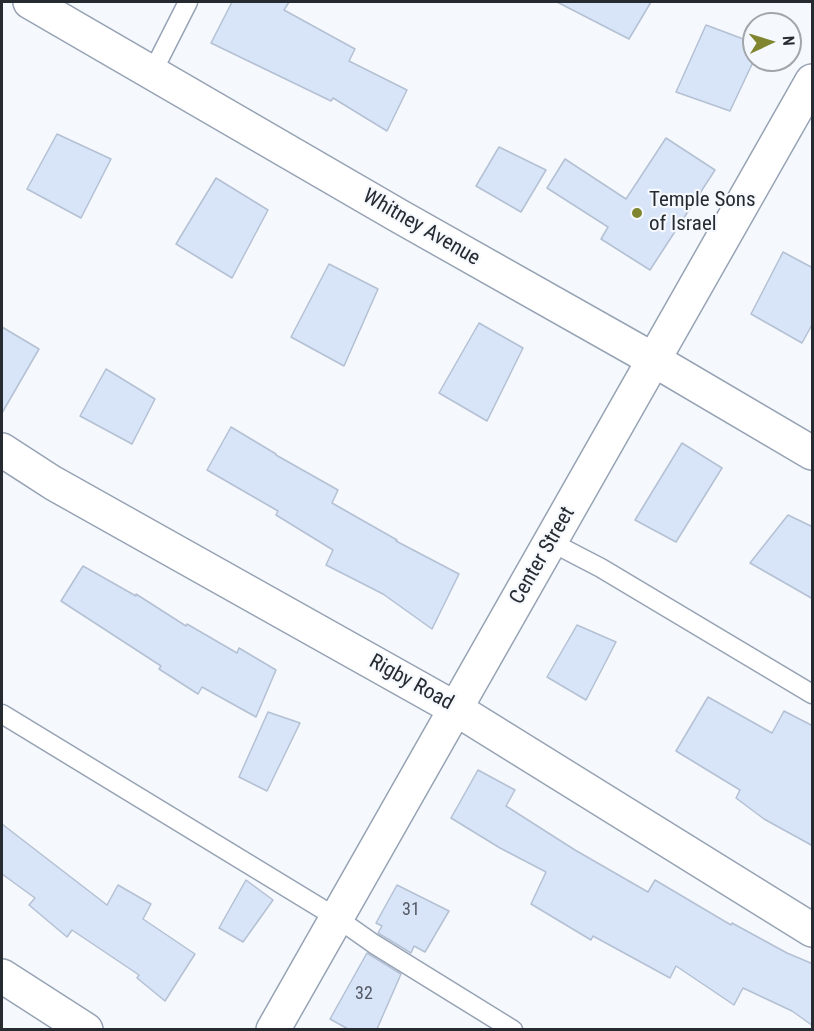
<!DOCTYPE html>
<html>
<head>
<meta charset="utf-8">
<style>
	body { margin:0 }
	#map { position:relative; width:814px; height:1031px; overflow:hidden; background:#f5f8fc; font-family:"Roboto Condensed",sans-serif }
	canvas { display:block }
	.frame { position:absolute; inset:0; border:3px solid #262b32; pointer-events:none }
	.north { position:absolute; left:742px; top:12px; width:60px; height:60px; box-sizing:border-box; background:#f5f8fc; border:2px solid #a2a6ab; border-radius:50%; rotate:86deg; font-size:16px; font-weight:700; line-height:24px; text-align:center; color:#262b32 }
	.north::after { content:''; display:block; margin:auto; width:21px; height:27px; background:#808530; clip-path:polygon(50% 0,100% 100%,50% 72%,0 100%) }
</style>
</head>
<body>
<div id="map">
<canvas width="814" height="1031"></canvas>
<div class="frame"></div>
<div class="north">N</div>
</div>
<script>
const c = document.querySelector('canvas').getContext('2d');
c.lineJoin = 'round';
function fill(path, color) {
  c.fillStyle = color;
  c.fill(path, 'evenodd');
}
function toPath(rows) {
  const path = new Path2D();
  for (const r of rows) {
    path.moveTo(r[0], r[1]);
    for (let i = 2; i < r.length; i += 2) path.lineTo(r[i], r[i + 1]);
  }
  return path;
}
function trace(path, color, width, dash) {
  c.strokeStyle = color;
  c.lineWidth = width;
  c.lineCap = dash ? 'butt' : 'round';
  c.setLineDash(dash || []);
  c.stroke(path);
}
function write(font, color, halo, rows, align = 'center') {
  c.font = font + ' "Roboto Condensed",sans-serif';
  c.lineWidth = 4.5;
  c.setLineDash([]);
  c.textBaseline = 'middle';
  c.strokeStyle = halo;
  c.fillStyle = color;
  for (const [text, x, y, turn = 0] of rows) {
    c.save();
    c.translate(x, y);
    c.rotate((+turn || 0) * Math.PI / 180);
    c.textAlign = isNaN(turn) ? turn : align;
    if (halo) c.strokeText(text, 0, 0);
    c.fillText(text, 0, 0);
    c.restore();
  }
}
const building = toPath([
	[232,2,289,2,284,10,355,49,349,61,407,90,387,131,333,98,331,101,211,43,232,2],
	[557,2,651,2,629,39,557,2],
	[706,25,754,43,754,60,730,111,676,92,706,25],
	[57,134,111,159,81,218,27,189,57,134],
	[666,138,715,170,650,270,601,239,608,227,547,188,565,159,626,199,666,138],
	[499,147,546,170,521,212,476,186,499,147],
	[216,178,268,210,232,278,176,244,216,178],
	[783,252,813,268,813,323,802,343,751,314,783,252],
	[329,264,378,289,344,366,291,337,329,264],
	[479,323,523,348,487,421,439,393,479,323],
	[2,327,39,349,2,413,2,327],
	[106,369,155,399,132,444,80,416,106,369],
	[231,427,276,454,276,455,338,490,332,503,397,540,396,541,459,574,432,629,383,594,326,565,333,550,276,515,278,511,207,470,231,427],
	[682,443,722,468,676,542,635,520,682,443],
	[788,515,813,527,813,599,750,563,788,515],
	[83,566,136,596,136,594,186,626,187,624,237,653,239,648,276,670,256,717,202,687,198,694,159,669,161,666,61,601,83,566],
	[577,625,616,642,586,700,547,677,577,625],
	[708,697,772,733,784,711,813,726,813,846,764,819,736,798,740,790,676,751,708,697],
	[268,712,300,723,267,791,239,777,268,712],
	[478,770,515,790,506,806,575,850,648,892,655,880,731,925,732,923,787,953,813,964,813,1026,792,1011,743,988,734,1005,676,966,670,978,593,936,591,940,531,904,546,872,500,848,451,818,478,770],
	[2,824,107,905,118,885,151,904,143,919,195,954,165,1001,137,978,139,975,72,930,67,937,29,905,35,898,2,874,2,824],
	[246,880,273,900,243,942,219,928,246,880],
	[397,885,449,911,425,952,414,946,411,953,378,933,382,926,376,923,397,885],
	[367,953,401,974,377,1029,348,1029,330,1019,367,953]
]);
fill(building, '#d8e4f8');
trace(building, '#b4c0d3', 1.5);
const lane = toPath([
	[152,73,188,2],
	[551,542,601,568,812,694],
	[2,714,337,918,374,944,513,1030]
]);
const street = toPath([
	[30,2,399,216,654,360,812,453],
	[2,450,53,483,456,709,812,930],
	[2,976,86,1030],
	[273,1030,812,81]
]);
trace(lane, '#97a3b5', 21);
trace(street, '#97a3b5', 36);
trace(lane, '#fff', 18);
trace(street, '#fff', 33);
for (const [x, y, r, color] of [
	[637,213,6,"#808530"]
]) {
  const dot = new Path2D();
  dot.arc(x, y, r, 0, 2 * Math.PI);
  c.fillStyle = color;
  c.fill(dot);
  trace(dot, '#f5f8fc', 2);
}
write('18px', '#525964', null, [
	["31",411,910],
	["32",364,994]
]);
write('21px', '#262b32', '#f5f8fc', [
	["Temple Sons",649,201],
	["of Israel",649,225]
], 'left');
write('21px', '#262b32', '#f5f8fc', [
	["Whitney Avenue",421,228,30],
	["Center Street",543,556,-60],
	["Rigby Road",411,683,29]
]);
</script>
</body>
</html>
